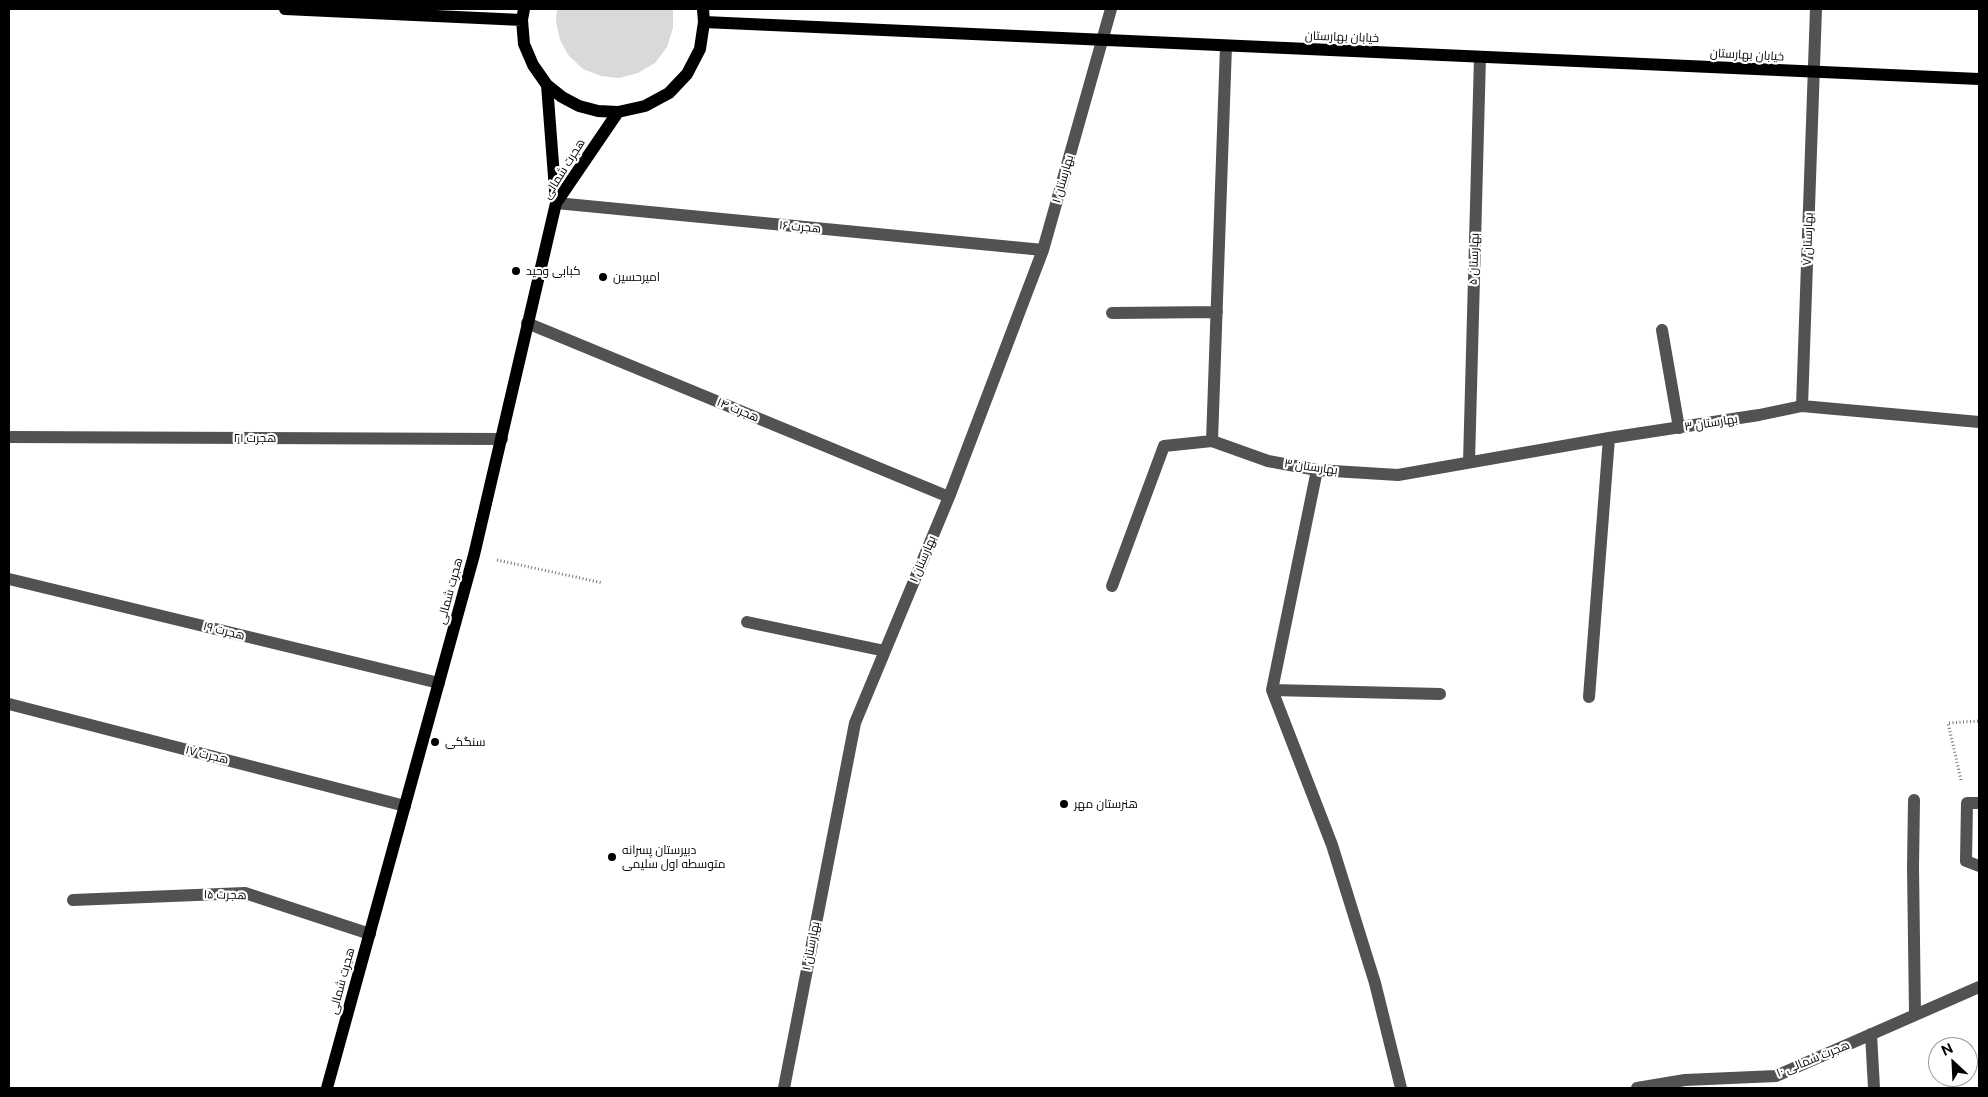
<!DOCTYPE html>
<html>
<head>
<meta charset="utf-8">
<style>
	body { margin:0 }
	#map { position:relative; width:1988px; height:1097px; overflow:hidden; background:#fff; font-family:"Public Sans",sans-serif }
	canvas { display:block }
	.frame { position:absolute; inset:0; border:10px solid #000; pointer-events:none }
	.north { position:absolute; left:1928px; top:1037px; width:50px; height:50px; box-sizing:border-box; background:#fff; border:1px solid #999; border-radius:50%; rotate:335deg; font-size:14px; font-weight:700; line-height:20px; text-align:center; color:#000 }
	.north::after { content:''; display:block; margin:auto; width:18px; height:22px; background:#000; clip-path:polygon(50% 0,100% 100%,50% 72%,0 100%) }
</style>
</head>
<body>
<div id="map">
<canvas width="1988" height="1097"></canvas>
<div class="frame"></div>
<div class="north">N</div>
</div>
<script>
const c = document.querySelector('canvas').getContext('2d');
c.lineJoin = 'round';
function fill(path, color) {
  c.fillStyle = color;
  c.fill(path, 'evenodd');
}
function toPath(rows) {
  const path = new Path2D();
  for (const r of rows) {
    path.moveTo(r[0], r[1]);
    for (let i = 2; i < r.length; i += 2) path.lineTo(r[i], r[i + 1]);
  }
  return path;
}
function trace(path, color, width, dash) {
  c.strokeStyle = color;
  c.lineWidth = width;
  c.lineCap = dash ? 'butt' : 'round';
  c.setLineDash(dash || []);
  c.stroke(path);
}
function write(font, color, halo, rows, align = 'center') {
  c.font = font + ' "Public Sans",Cairo,sans-serif';
  c.lineWidth = 4.5;
  c.setLineDash([]);
  c.textBaseline = 'middle';
  c.strokeStyle = halo;
  c.fillStyle = color;
  for (const [text, x, y, turn = 0] of rows) {
    c.save();
    c.translate(x, y);
    c.rotate((+turn || 0) * Math.PI / 180);
    c.textAlign = isNaN(turn) ? turn : align;
    if (halo) c.strokeText(text, 0, 0);
    c.fillText(text, 0, 0);
    c.restore();
  }
}
fill(toPath([
	[557,9,673,9,673,28,667,47,655,63,638,73,619,78,601,76,583,69,569,56,560,40,556,21]
]), '#d9d9d9');
trace(toPath([
	[497,560,603,583],
	[1961,780,1948,723,1979,721]
]), '#747474', 3, [1, 2.5]);
trace(toPath([
	[1226,46,1212,441,1268,461,1317,470,1398,475,1609,438,1759,415,1802,406,1979,422],
	[556,203,1043,250],
	[1112,313,1217,312],
	[527,323,949,497],
	[1662,330,1679,428],
	[1802,406,1816,9],
	[9,437,502,439],
	[1469,462,1480,57],
	[1317,470,1272,690,1332,845,1375,983,1401,1088],
	[9,579,439,683],
	[1112,586,1164,446,1212,441],
	[747,622,885,651],
	[1272,690,1440,694],
	[1589,697,1609,438],
	[9,704,405,806],
	[1914,800,1913,867,1915,1014],
	[1979,803,1967,803,1966,861,1979,866],
	[73,900,245,893,370,934],
	[1871,1034,1874,1088],
	[784,1088,855,723,949,497,1043,250,1111,9],
	[1637,1088,1685,1080,1776,1076,1979,987]
]), '#525252', 12);
trace(toPath([
	[285,9,522,20],
	[524,9,522,20,524,44,533,65,547,85,562,97,579,106,598,111,618,112,645,106,669,93,687,74,700,49,704,22,703,9],
	[704,22,1979,79],
	[547,85,556,203],
	[327,1088,474,555,556,203,618,112]
]), '#000', 12);
for (const [x, y, r, color] of [
	[516,271,5,"#000"],
	[603,277,5,"#000"],
	[435,742,5,"#000"],
	[1064,804,5,"#000"],
	[612,857,5,"#000"]
]) {
  const dot = new Path2D();
  dot.arc(x, y, r, 0, 2 * Math.PI);
  c.fillStyle = color;
  c.fill(dot);
  trace(dot, '#fff', 2);
}
write('12px', '#000', '#fff', [
	["خیابان بهارستان",1342,37,2],
	["خیابان بهارستان",1747,55,3],
	["هجرت شمالی",564,169,-58],
	["بهارستان ۱",1063,179,-74],
	["هجرت ۱۶",800,227,5],
	["بهارستان ۷",1808,239,-88],
	["بهارستان ۵",1474,259,-88],
	["هجرت ۱۴",738,410,22],
	["بهارستان ۳",1711,423,-9],
	["هجرت ۲۱",255,438],
	["بهارستان ۳",1311,467,8],
	["بهارستان ۱",923,559,-67],
	["هجرت شمالی",450,591,-75],
	["هجرت ۱۹",224,631,14],
	["هجرت ۱۷",207,755,14],
	["هجرت ۱۵",225,895,1],
	["بهارستان ۱",811,946,-79],
	["هجرت شمالی",342,981,-75],
	["هجرت شمالی ۱۰",1813,1059,-22]
]);
write('12px', '#000', '#fff', [
	["کبابی وحید",526,271],
	["امیرحسین",613,277],
	["سنگکی",445,742],
	["هنرستان مهر",1074,804],
	["دبیرستان پسرانه",622,850],
	["متوسطه اول سلیمی",622,864]
], 'left');
</script>
</body>
</html>
